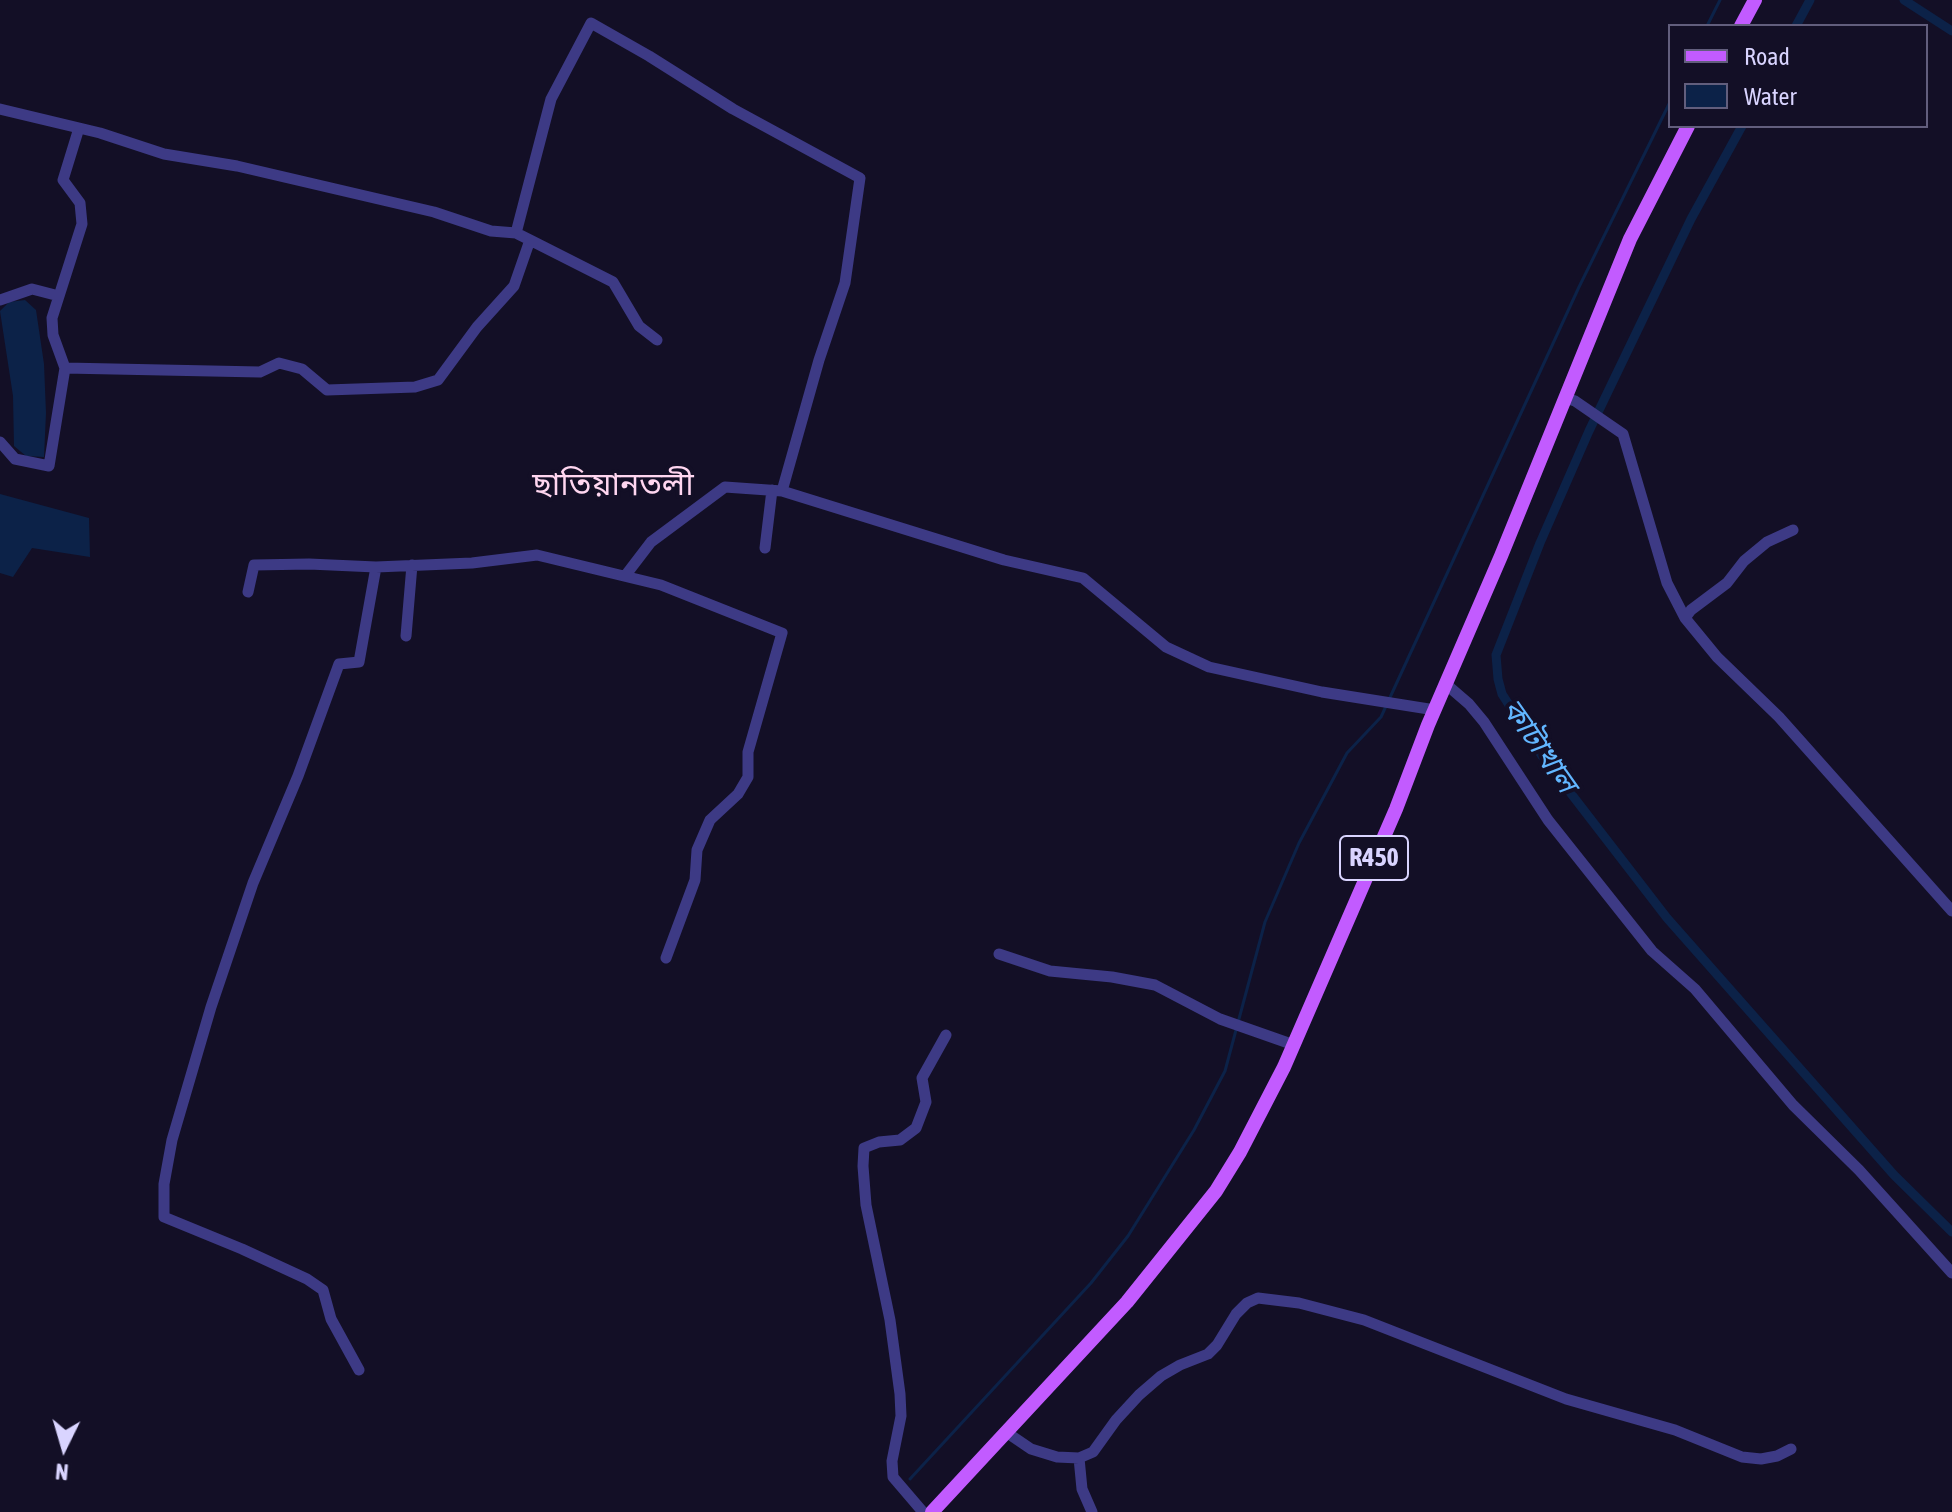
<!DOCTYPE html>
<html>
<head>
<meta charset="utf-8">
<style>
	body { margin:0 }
	#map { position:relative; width:1952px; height:1512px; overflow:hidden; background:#130f26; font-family:"Asap Condensed",sans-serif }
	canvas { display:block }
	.legend { position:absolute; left:1668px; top:24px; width:260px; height:104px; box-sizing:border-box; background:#130f26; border:2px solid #625e7d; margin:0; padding:10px 14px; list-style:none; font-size:24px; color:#d9d4ff }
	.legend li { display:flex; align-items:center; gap:16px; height:40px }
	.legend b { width:40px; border:2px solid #625e7d }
	.north { position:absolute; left:24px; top:1408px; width:80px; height:80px; -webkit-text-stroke:6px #130f26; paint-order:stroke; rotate:185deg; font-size:22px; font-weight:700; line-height:32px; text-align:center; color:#d9d4ff }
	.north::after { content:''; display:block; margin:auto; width:28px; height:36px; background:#d9d4ff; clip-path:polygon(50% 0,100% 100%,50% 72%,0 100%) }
</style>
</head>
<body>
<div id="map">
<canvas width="1952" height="1512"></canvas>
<ul class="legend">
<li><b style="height:10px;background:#c25bff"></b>Road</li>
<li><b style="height:22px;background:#0c2248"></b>Water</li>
</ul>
<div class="north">N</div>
</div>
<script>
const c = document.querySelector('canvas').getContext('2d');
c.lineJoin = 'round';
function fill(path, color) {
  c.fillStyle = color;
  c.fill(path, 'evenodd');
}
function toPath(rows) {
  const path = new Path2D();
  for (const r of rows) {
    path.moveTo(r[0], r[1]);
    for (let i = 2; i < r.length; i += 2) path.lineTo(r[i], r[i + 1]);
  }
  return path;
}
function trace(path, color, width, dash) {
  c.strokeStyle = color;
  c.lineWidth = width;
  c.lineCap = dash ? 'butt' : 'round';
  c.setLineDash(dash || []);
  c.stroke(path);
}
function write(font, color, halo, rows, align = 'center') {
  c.font = font + ' "Asap Condensed","Noto Sans Bengali",sans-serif';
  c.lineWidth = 8;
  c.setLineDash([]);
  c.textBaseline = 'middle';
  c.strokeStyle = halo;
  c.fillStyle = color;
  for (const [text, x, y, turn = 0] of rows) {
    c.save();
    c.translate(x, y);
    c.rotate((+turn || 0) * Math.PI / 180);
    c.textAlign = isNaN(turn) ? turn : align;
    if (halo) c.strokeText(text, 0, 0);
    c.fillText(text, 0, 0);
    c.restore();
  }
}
fill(toPath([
	[25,300,36,310,44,364,46,413,44,457,26,456,14,446,13,396,0,311,9,302],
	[0,494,89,518,90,557,32,548,13,577,0,573]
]), '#0c2248');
trace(toPath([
	[1707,26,1720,0],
	[910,1479,1091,1283,1128,1236,1194,1130,1225,1071,1265,922,1299,843,1347,753,1381,717,1579,287,1670,102]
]), '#0c2248', 3);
trace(toPath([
	[1904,0,1952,31],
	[1796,26,1810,0],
	[1742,126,1691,219,1589,431,1540,543,1496,655,1498,679,1502,694,1542,756,1667,918,1894,1175,1952,1232]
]), '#0c2248', 9);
trace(toPath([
	[0,109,100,133,164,154,237,166,434,212,491,231,516,233,551,99,591,23,649,56,733,109,860,178,845,283,819,360,782,491,1004,560,1083,578,1166,647,1209,667,1322,692,1435,710],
	[530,240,613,282,639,326,657,340],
	[0,300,32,289,59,296],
	[65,368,260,372,279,363,302,369,327,390,415,387,438,380,477,327,514,286,530,240,516,233],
	[1566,398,1575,401,1623,434,1667,583,1685,618,1717,657,1779,717,1952,911],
	[0,442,15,459,49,466,65,368,53,335,52,318,82,224,80,203,63,180,79,128],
	[765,548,772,490],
	[625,576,651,542,725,487,782,491],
	[248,592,254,565,309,564,376,567],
	[1685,618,1691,610,1727,583,1744,561,1767,542,1793,530],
	[406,636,412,565],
	[1447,685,1469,704,1484,722,1548,820,1652,951,1695,989,1793,1105,1859,1170,1952,1273],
	[999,954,1050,971,1112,977,1155,985,1220,1019,1294,1045],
	[359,1370,331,1319,323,1290,307,1279,242,1249,164,1217,164,1184,172,1140,211,1007,253,883,298,776,339,664,359,662,376,567,472,563,537,555,661,585,782,633,748,752,748,777,738,794,710,820,697,850,695,880,666,958],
	[1006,1432,1031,1449,1057,1457,1079,1458,1093,1452,1116,1420,1139,1395,1161,1376,1180,1365,1208,1354,1217,1345,1236,1314,1247,1303,1258,1298,1299,1303,1364,1320,1566,1399,1675,1430,1742,1457,1761,1459,1777,1456,1791,1449],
	[1079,1458,1082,1489,1092,1512],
	[923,1512,893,1477,892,1461,901,1416,900,1394,890,1320,866,1205,863,1166,864,1148,879,1142,900,1140,916,1128,926,1102,922,1078,946,1035]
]), '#3d3a85', 11);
trace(toPath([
	[1741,26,1755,0],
	[932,1512,1127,1302,1216,1191,1240,1152,1284,1067,1396,809,1428,725,1501,556,1630,239,1688,126]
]), '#c25bff', 14);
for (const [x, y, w] of [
	[1374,858,68]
]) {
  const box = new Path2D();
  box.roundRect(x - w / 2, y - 22, w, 44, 6);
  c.fillStyle = '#130f26';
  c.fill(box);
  trace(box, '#d9d4ff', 2);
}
write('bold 26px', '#d9d4ff', null, [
	["R450",1374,858]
]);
write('italic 30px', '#62b6ff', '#130f26', [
	["কাটাখাল",1539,746,55]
]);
write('32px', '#ffd6f0', '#130f26', [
	["ছাতিয়ানতলী",613,485]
]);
</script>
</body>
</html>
